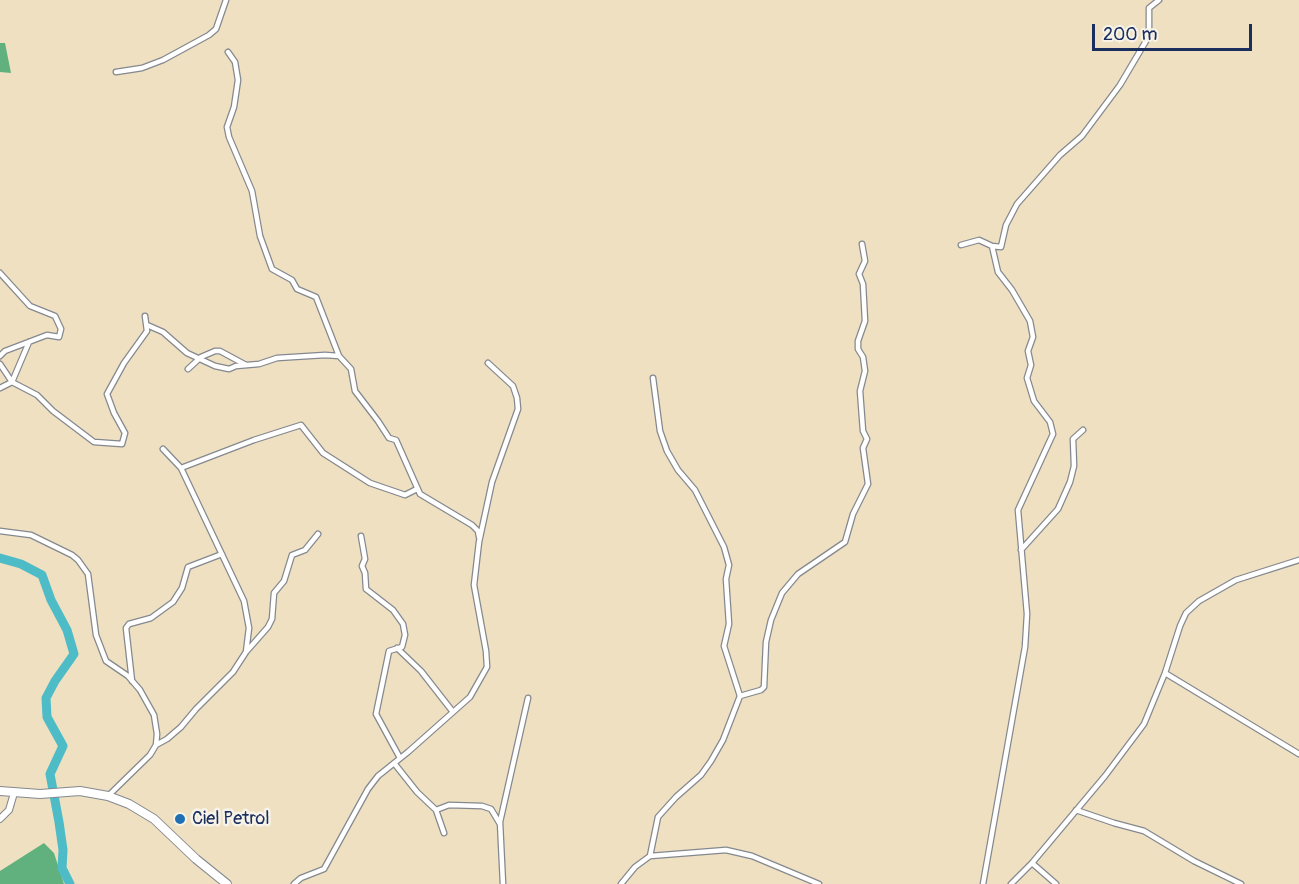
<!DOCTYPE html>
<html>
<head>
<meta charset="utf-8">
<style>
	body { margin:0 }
	#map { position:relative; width:1299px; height:884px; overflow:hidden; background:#eee0c0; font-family:Pangolin,sans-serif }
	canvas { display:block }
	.scale { position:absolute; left:1092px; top:24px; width:160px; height:27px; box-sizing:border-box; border:3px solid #1b2f5e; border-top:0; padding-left:8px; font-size:18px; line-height:21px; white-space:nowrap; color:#1b2f5e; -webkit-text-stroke:4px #f7f3e8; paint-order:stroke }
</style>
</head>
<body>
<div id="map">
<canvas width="1299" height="884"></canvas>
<div class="scale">200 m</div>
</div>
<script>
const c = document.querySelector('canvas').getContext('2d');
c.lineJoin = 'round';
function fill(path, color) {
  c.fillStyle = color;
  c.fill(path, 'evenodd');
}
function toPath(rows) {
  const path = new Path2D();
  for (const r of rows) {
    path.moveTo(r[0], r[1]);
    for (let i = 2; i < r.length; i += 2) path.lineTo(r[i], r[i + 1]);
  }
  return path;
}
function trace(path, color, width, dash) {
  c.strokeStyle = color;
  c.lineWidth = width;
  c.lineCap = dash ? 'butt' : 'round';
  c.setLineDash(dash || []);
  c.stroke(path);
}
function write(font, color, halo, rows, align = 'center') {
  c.font = font + ' Pangolin,sans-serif';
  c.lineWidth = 5;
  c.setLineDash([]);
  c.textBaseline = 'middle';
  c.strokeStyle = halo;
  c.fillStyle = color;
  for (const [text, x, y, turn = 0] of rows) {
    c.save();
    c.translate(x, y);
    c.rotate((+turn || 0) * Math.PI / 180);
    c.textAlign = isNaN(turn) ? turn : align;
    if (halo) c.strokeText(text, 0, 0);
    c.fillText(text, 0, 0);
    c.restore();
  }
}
fill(toPath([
	[0,43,5,43,11,73,0,72],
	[44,843,54,853,64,884,0,884,0,871]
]), '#60b17e');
trace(toPath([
	[0,558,21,564,42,575,51,600,67,630,74,654,55,681,46,698,47,717,63,746,50,774,59,822,63,850,62,868,70,884]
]), '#4ebcc7', 9);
const minor = toPath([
	[228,52,235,62,238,80,234,107,227,127,229,137,252,191,260,236,272,269,292,280,297,289,316,297,339,356,351,369,355,391,378,421,389,438,396,440,420,494,472,525,478,531,479,537],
	[116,72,142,68,163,60,209,35,216,29,226,0],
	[961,245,979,240,992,246,998,272,1012,290,1030,321,1033,337,1028,351,1031,365,1027,378,1034,401,1050,422,1053,434,1018,510,1027,614,1025,647,983,884],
	[992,246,1001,247,1006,225,1017,204,1060,155,1082,136,1120,85,1146,41,1149,34,1149,8,1159,0],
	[0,273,30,306,55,316,61,329,59,337,47,335,5,351,0,356],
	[147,325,163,332,187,353,215,366,229,369,236,366,259,364,277,358,325,355,339,356],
	[0,364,12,382,37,395,53,411,94,442,122,444,125,433,114,413,107,394,124,363,147,331,145,316],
	[188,369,201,357,215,351,220,351,246,365],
	[0,388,12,382,29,342],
	[163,449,181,468,244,601,249,628,246,652],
	[181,468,254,440,301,425,323,453,370,483,405,495,417,489],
	[0,531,31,535,72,555,78,560,88,574,96,635,106,661,128,676,140,690,154,715,157,734,156,745,150,755,108,796],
	[361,536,365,559,362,566,365,573,366,589,393,610,403,624,405,635,402,647,389,651,376,714,400,758],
	[1021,550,1058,509,1070,482,1074,466,1073,439,1083,430],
	[397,648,421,671,453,712],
	[1165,673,1299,754],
	[132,681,126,628,129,624,151,618,173,602,182,588,188,567,222,554],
	[740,696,761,690,764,687,766,642,771,620,782,593,798,574,845,542,853,514,868,484,863,448,867,439,863,431,860,391,865,371,863,357,858,349,858,341,865,321,863,284,859,274,865,261,862,244],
	[156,745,167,739,181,727,196,709,233,672,246,652,268,627,272,619,274,593,284,581,292,555,305,550,318,534],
	[394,763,417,792,436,810,444,833],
	[436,810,449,805,482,806,491,809,500,824],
	[1076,810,1114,823,1144,831,1194,861,1241,884],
	[650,856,658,817,676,797,701,775,711,761,723,740,740,696,724,646,729,624,726,579,729,565,724,547,695,490,678,470,667,451,660,431,653,378],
	[1032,863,1056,884],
	[294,884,301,878,324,869,368,789,378,776,408,752,470,697,487,667,486,651,474,585,479,542,492,482,518,409,517,398,513,386,488,363],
	[503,884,500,822,528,698],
	[621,884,635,867,650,856,726,850,752,856,819,884],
	[1011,884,1032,863,1105,776,1144,724,1165,673,1180,626,1186,613,1199,601,1236,580,1299,560]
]);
const tertiary = toPath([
	[0,819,9,810,14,793]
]);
const trunk = toPath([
	[0,791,40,794,80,791,108,796,129,804,154,819,196,859,227,884]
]);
trace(minor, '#84888f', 7);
trace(tertiary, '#84888f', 8);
trace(trunk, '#84888f', 10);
trace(minor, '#fff', 4.5);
trace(tertiary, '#fff', 6);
trace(trunk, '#fff', 8);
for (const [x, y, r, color] of [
	[180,819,6,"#1f6fb2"]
]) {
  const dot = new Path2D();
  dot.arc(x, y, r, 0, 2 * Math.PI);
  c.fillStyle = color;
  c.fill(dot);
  trace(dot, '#f7f3e8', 2);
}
write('18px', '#1b2f5e', '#f7f3e8', [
	["Ciel Petrol",192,819]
], 'left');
</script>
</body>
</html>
